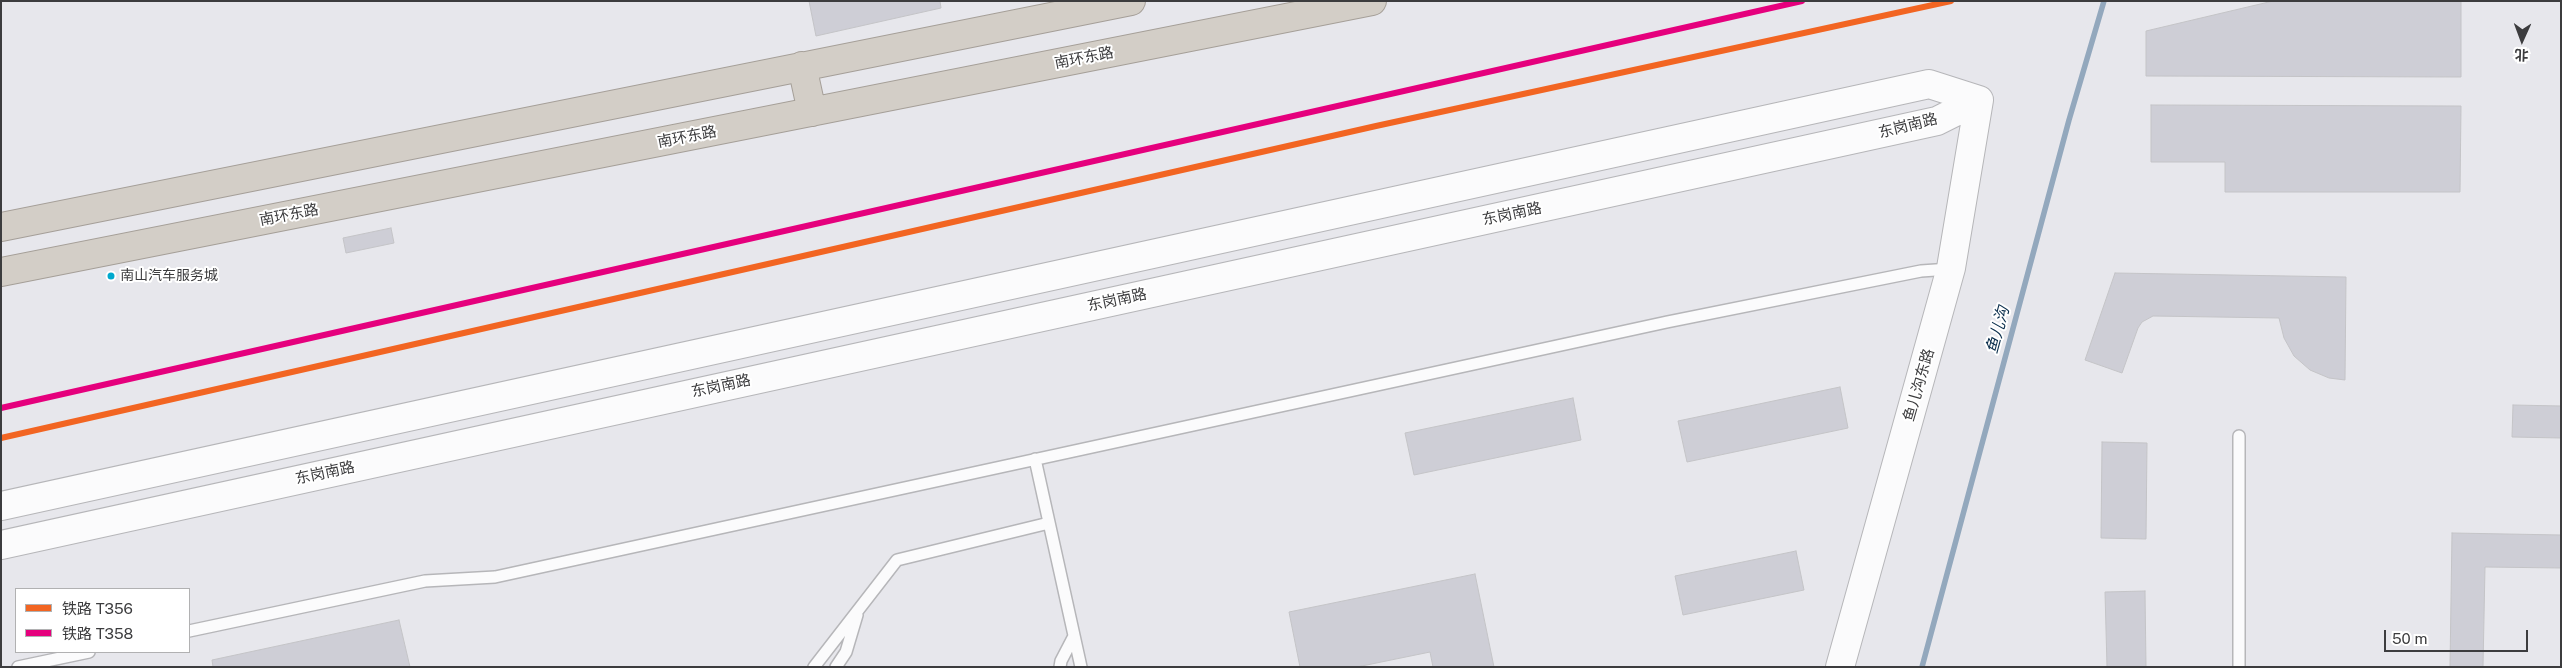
<!DOCTYPE html>
<html>
<head>
<meta charset="utf-8">
<style>
	body { margin:0 }
	#map { position:relative; width:2562px; height:668px; overflow:hidden; background:#e7e7ec; font-family:"Public Sans","Noto Sans SC",sans-serif }
	canvas { display:block }
	.frame { position:absolute; inset:0; border:2px solid #3c3c3e; pointer-events:none }
	.legend { position:absolute; left:15px; top:588px; width:175px; height:65px; box-sizing:border-box; background:#fff; border:1px solid #b1b1b2; margin:0; padding:6px 9px; list-style:none; font-size:15px; color:#3c3c3e }
	.legend li { display:flex; align-items:center; gap:10px; height:25px }
	.legend b { width:25px; border:1px solid #b1b1b2 }
	.north { position:absolute; left:2497px; top:15px; width:50px; height:50px; -webkit-text-stroke:4px #fff; paint-order:stroke; rotate:182deg; font-size:14px; font-weight:700; line-height:20px; text-align:center; color:#3c3c3e }
	.north::after { content:''; display:block; margin:auto; width:18px; height:22px; background:#3c3c3e; clip-path:polygon(50% 0,100% 100%,50% 72%,0 100%) }
	.scale { position:absolute; left:2384px; top:630px; width:144px; height:22px; box-sizing:border-box; border:2px solid #3c3c3e; border-top:0; padding-left:6px; font-size:15px; line-height:18px; white-space:nowrap; color:#3c3c3e; -webkit-text-stroke:4px #fff; paint-order:stroke }
</style>
</head>
<body>
<div id="map">
<canvas width="2562" height="668"></canvas>
<div class="frame"></div>
<ul class="legend">
<li><b style="height:6px;background:#f26522"></b>铁路 T356</li>
<li><b style="height:6px;background:#e5007d"></b>铁路 T358</li>
</ul>
<div class="north">北</div>
<div class="scale">50 m</div>
</div>
<script>
const c = document.querySelector('canvas').getContext('2d');
c.lineJoin = 'round';
function toPath(rows) {
  const path = new Path2D();
  for (const r of rows) {
    path.moveTo(r[0], r[1]);
    for (let i = 2; i < r.length; i += 2) path.lineTo(r[i], r[i + 1]);
  }
  return path;
}
function trace(path, color, width, dash) {
  c.strokeStyle = color;
  c.lineWidth = width;
  c.lineCap = dash ? 'butt' : 'round';
  c.setLineDash(dash || []);
  c.stroke(path);
}
function fill(path, color) {
  c.fillStyle = color;
  c.fill(path, 'evenodd');
}
function write(font, color, halo, rows, align = 'center') {
  c.font = font + ' "Public Sans","Noto Sans SC",sans-serif';
  c.lineWidth = 4;
  c.setLineDash([]);
  c.textBaseline = 'middle';
  c.strokeStyle = halo;
  c.fillStyle = color;
  for (const [text, x, y, turn = 0] of rows) {
    c.save();
    c.translate(x, y);
    c.rotate((+turn || 0) * Math.PI / 180);
    c.textAlign = isNaN(turn) ? turn : align;
    if (halo) c.strokeText(text, 0, 0);
    c.fillText(text, 0, 0);
    c.restore();
  }
}
trace(toPath([
	[1922,667,2069,120,2104,1]
]), '#93a8bd', 5.5);
const building = toPath([
	[809,1,940,1,941,8,816,36,809,1],
	[2273,1,2461,1,2461,77,2146,76,2146,31,2273,1],
	[2151,105,2461,106,2460,192,2225,192,2225,162,2151,162,2151,105],
	[391,228,394,243,346,253,343,238,391,228],
	[2115,273,2346,277,2345,380,2329,378,2310,370,2294,356,2284,338,2279,318,2153,316,2142,322,2138,328,2122,373,2085,360,2115,273],
	[1840,387,1848,428,1687,462,1678,421,1840,387],
	[1573,398,1581,440,1414,475,1405,433,1573,398],
	[2513,405,2561,406,2561,438,2512,437,2513,405],
	[2102,442,2147,443,2146,539,2101,538,2102,442],
	[2452,533,2561,535,2561,568,2485,567,2483,667,2450,667,2452,533],
	[1796,551,1804,590,1683,615,1675,576,1796,551],
	[1475,574,1494,667,1433,667,1430,652,1357,667,1300,667,1289,612,1475,574],
	[2145,591,2146,667,2107,667,2105,592,2145,591],
	[399,620,410,667,213,667,212,660,399,620]
]);
fill(building, '#ceced6');
trace(building, '#c4c4c7', 1);
const lane = toPath([
	[1035,459,1081,667],
	[189,631,425,581,495,577,1667,322,1921,271,1950,269],
	[18,667,89,652],
	[814,667,897,560,1049,523],
	[836,667,846,652,857,615],
	[1060,667,1061,661,1074,636],
	[2239,667,2239,436]
]);
const secondary = toPath([
	[1,506,1929,84,1979,100],
	[1,545,1937,121,1979,100],
	[1840,667,1951,268,1979,100]
]);
const highway = toPath([
	[802,66,812,112],
	[1,227,1131,1],
	[1,272,1372,1]
]);
trace(lane, '#b6b6b9', 14);
trace(secondary, '#b6b6b9', 30);
trace(highway, '#a59f98', 30);
trace(lane, '#fbfbfc', 11);
trace(secondary, '#fbfbfc', 28);
trace(highway, '#d3cec7', 28);
trace(toPath([
	[1,438,1376,126,1951,1]
]), '#f26522', 6);
trace(toPath([
	[1,408,1802,1]
]), '#e5007d', 6);
for (const [x, y, r, color] of [
	[111,276,4.5,"#00a9ce"]
]) {
  const dot = new Path2D();
  dot.arc(x, y, r, 0, 2 * Math.PI);
  c.fillStyle = color;
  c.fill(dot);
  trace(dot, '#fff', 2);
}
write('14px', '#3c3c3e', '#fff', [
	["南山汽车服务城",120,276]
], 'left');
write('15px', '#3c3c3e', '#fff', [
	["南环东路",1084,58,-11],
	["东岗南路",1908,126,-14],
	["南环东路",687,137,-11],
	["东岗南路",1512,214,-12],
	["南环东路",289,215,-11],
	["东岗南路",1117,300,-12],
	["鱼儿沟东路",1919,385,-74],
	["东岗南路",721,386,-12],
	["东岗南路",325,473,-12]
]);
write('italic 16px', '#092d4b', '#fff', [
	["鱼儿沟",1998,330,-75]
]);
</script>
</body>
</html>
